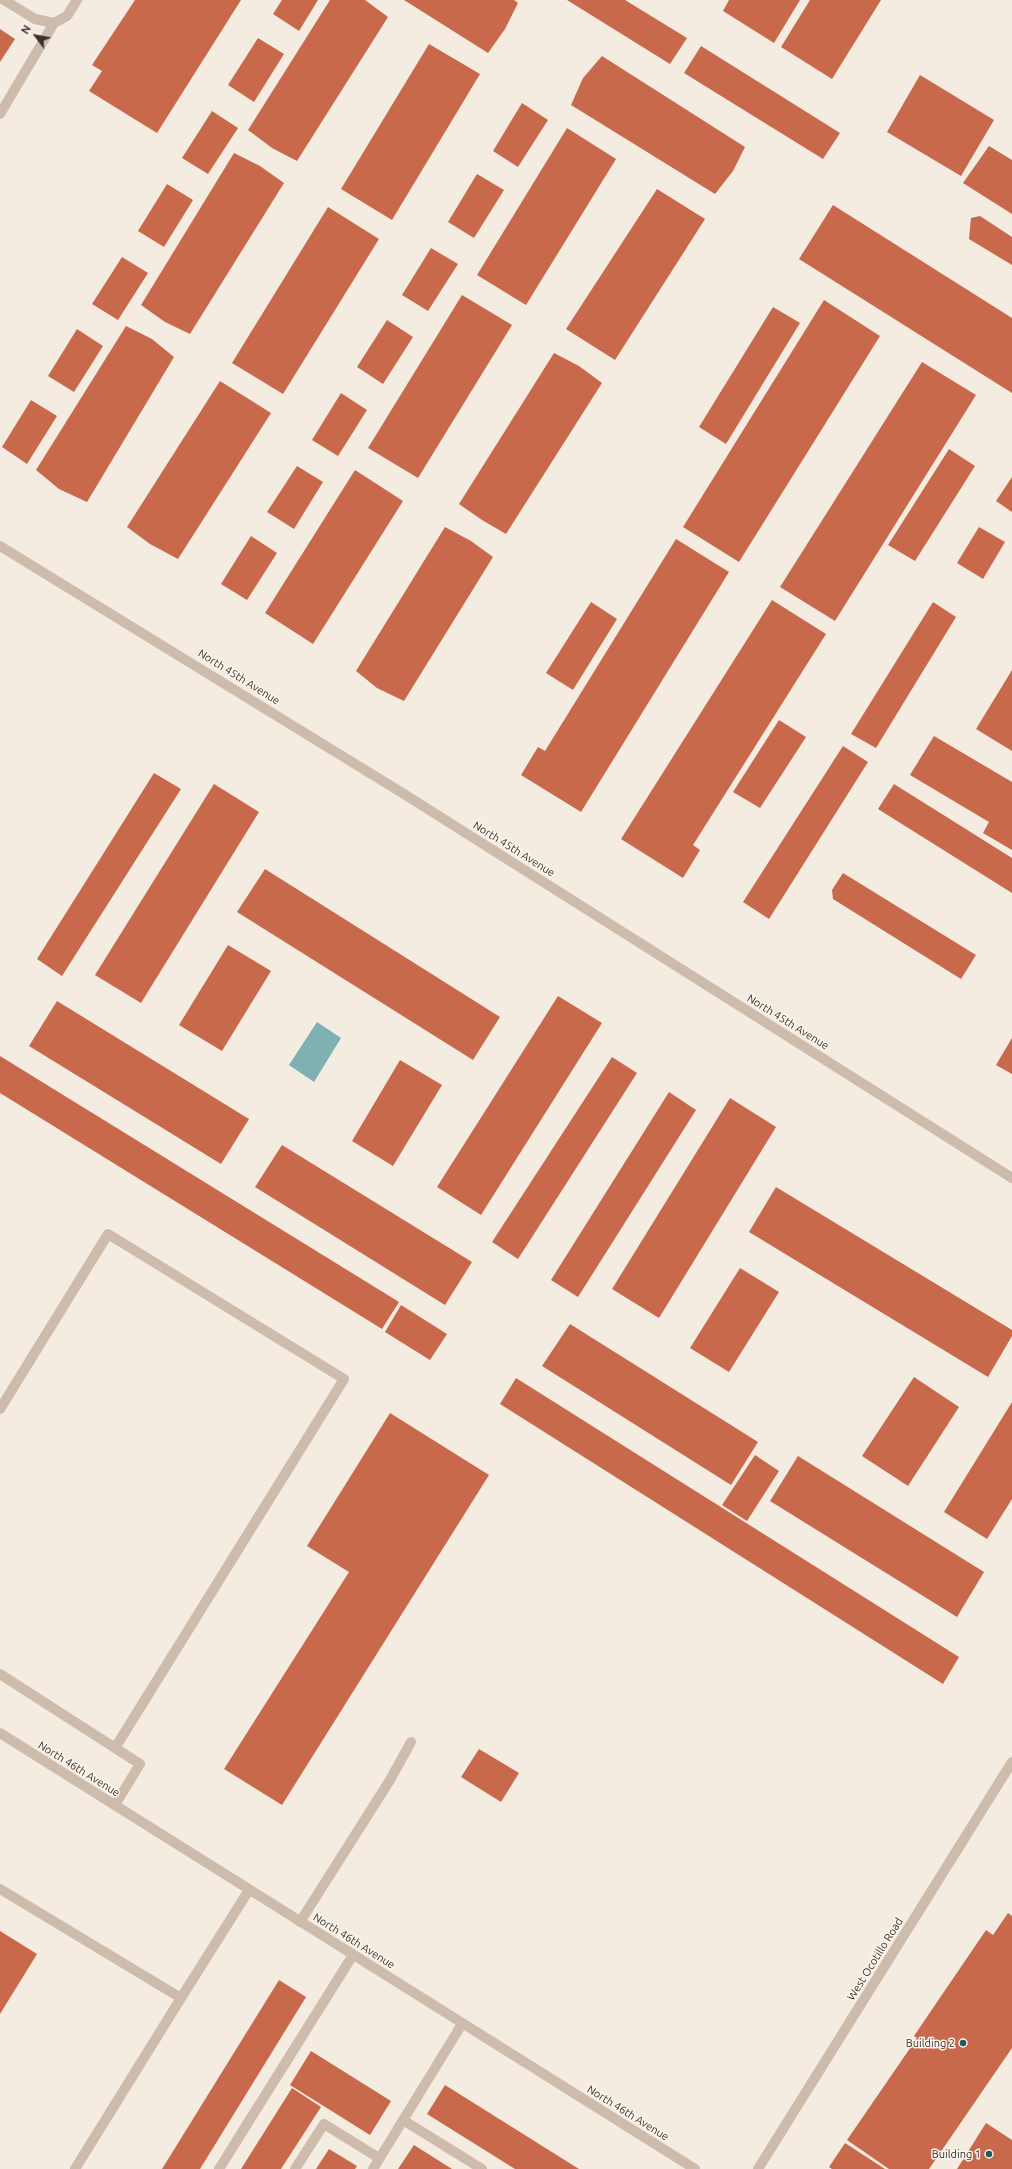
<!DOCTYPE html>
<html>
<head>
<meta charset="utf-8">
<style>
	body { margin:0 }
	#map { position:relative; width:1012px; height:2169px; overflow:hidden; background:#f4ebe1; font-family:Ubuntu,sans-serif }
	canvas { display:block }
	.north { position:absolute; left:16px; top:16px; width:40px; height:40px; -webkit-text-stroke:3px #fbf5ee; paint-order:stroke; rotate:302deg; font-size:11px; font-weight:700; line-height:16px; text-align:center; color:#3b302b }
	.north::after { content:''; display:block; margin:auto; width:14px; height:18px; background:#3b302b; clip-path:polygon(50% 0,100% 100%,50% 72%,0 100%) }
</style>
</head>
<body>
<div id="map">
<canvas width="1012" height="2169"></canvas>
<div class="north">N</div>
</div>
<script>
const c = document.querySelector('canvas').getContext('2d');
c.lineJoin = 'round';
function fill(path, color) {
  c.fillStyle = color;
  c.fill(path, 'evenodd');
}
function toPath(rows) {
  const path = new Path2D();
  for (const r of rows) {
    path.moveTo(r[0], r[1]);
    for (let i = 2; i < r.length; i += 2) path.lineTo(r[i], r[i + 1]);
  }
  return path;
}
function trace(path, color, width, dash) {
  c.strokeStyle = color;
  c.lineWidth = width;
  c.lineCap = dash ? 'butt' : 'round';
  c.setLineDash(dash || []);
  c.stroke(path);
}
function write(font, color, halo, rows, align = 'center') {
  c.font = font + ' Ubuntu,sans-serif';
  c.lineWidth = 3;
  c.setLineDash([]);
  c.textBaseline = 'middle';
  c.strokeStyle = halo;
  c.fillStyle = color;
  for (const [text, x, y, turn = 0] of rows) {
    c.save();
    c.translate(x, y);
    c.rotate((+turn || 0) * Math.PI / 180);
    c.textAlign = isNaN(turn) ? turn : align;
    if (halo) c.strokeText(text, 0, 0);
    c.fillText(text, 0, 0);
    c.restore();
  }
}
fill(toPath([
	[317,1022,341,1038,314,1082,289,1065]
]), '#7fb0b2');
fill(toPath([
	[135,0,241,0,157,133,89,91,102,71,92,65],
	[282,0,318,0,299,31,273,14],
	[330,0,365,0,388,17,297,161,272,148,248,130],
	[404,0,514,0,518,3,505,29,488,53],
	[567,0,625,0,687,38,670,64],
	[729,0,800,0,774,43,723,11],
	[810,0,881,0,832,79,781,47],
	[0,29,15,39,0,62],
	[258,38,284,54,254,102,228,85],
	[429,44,480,74,392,220,341,189],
	[701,46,840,133,823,159,684,73],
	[602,56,745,147,733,171,715,194,571,105,583,78],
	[920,75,994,120,961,176,887,132],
	[522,103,548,120,518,167,493,151],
	[212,111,238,128,208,174,182,158],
	[567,128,616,159,526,305,477,275],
	[989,146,1012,160,1012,214,963,183],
	[234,153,260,166,284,183,190,334,165,322,141,305],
	[477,174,504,190,474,238,448,222],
	[167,184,193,200,164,247,138,231],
	[657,189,705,219,615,360,566,329],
	[833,205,1012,318,1012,393,799,259],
	[328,207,379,239,283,394,232,363],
	[980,216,1012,237,1012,265,969,239,971,218],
	[431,248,458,264,428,311,402,295],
	[122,257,148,273,118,320,92,304],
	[462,295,512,325,418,478,368,448],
	[824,300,880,336,739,562,683,527],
	[773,307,800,323,726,444,699,427],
	[387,320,413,337,383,384,357,367],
	[126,326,152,339,174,357,87,502,59,489,36,470],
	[77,329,103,346,74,392,48,376],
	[554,353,579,366,602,383,506,534,482,520,459,504],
	[922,362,976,395,835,621,780,587],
	[220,381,271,413,178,559,150,544,127,527],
	[341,393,367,410,338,456,312,440],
	[31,400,57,416,27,464,2,447],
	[949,449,975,466,915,561,888,545],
	[297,466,323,482,294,529,267,512],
	[355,470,403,501,313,644,265,613],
	[1012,477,1012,512,996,501],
	[445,527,471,541,493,557,404,701,377,688,356,671],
	[979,527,1005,542,983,579,957,563],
	[251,536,277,553,247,600,221,584],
	[676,539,729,572,581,812,521,775,538,747,545,751],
	[772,600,826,634,693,845,700,850,683,878,621,839],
	[591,602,617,619,573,690,546,673],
	[933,602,956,617,876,748,851,734],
	[1012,670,1012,751,976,729],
	[779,720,806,737,760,808,733,792],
	[934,736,1012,782,1012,850,983,833,989,822,910,775],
	[843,746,868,762,769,919,743,902],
	[154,773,181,789,62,976,37,959],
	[214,784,259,812,141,1003,95,975],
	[894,784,1012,858,1012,893,878,809],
	[265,869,500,1017,473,1060,237,912],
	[843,873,976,955,961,979,833,899,832,890],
	[228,945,271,971,222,1051,179,1025],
	[558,996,602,1023,481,1215,437,1187],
	[57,1001,249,1119,221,1164,29,1046],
	[1012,1038,1012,1074,996,1065],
	[0,1056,399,1302,382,1329,0,1093],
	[612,1057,637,1073,518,1259,492,1242],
	[400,1060,442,1085,393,1166,352,1141],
	[669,1092,696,1110,578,1297,551,1280],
	[730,1098,776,1127,659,1318,612,1289],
	[282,1145,472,1262,445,1305,255,1187],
	[776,1187,1012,1330,1012,1336,988,1377,749,1232],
	[740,1268,779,1292,729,1372,690,1348],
	[401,1305,447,1334,430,1360,385,1332],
	[570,1324,758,1442,731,1485,542,1366],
	[914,1377,959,1407,908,1486,862,1456],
	[516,1378,959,1657,943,1684,500,1404],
	[1012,1402,1012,1499,987,1539,944,1512],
	[390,1413,489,1475,282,1805,224,1769,349,1572,307,1546],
	[755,1455,779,1471,747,1521,722,1505],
	[798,1456,984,1572,957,1617,770,1501],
	[479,1749,519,1773,501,1802,461,1777],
	[1008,1913,1012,1916,1012,2048,929,2169,889,2169,847,2140,917,2038,914,2036,986,1930,993,1935],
	[0,1931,37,1954,0,2014],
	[279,1980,306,1997,200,2169,162,2169],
	[311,2051,391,2101,370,2135,290,2085],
	[445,2085,579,2169,515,2169,427,2114],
	[292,2088,321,2107,281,2169,241,2169],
	[986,2123,1012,2140,1012,2169,957,2169],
	[845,2143,885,2169,832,2169,829,2167],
	[414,2145,452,2169,398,2169],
	[329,2149,357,2166,355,2169,316,2169]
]), '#c8694b');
trace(toPath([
	[4,0,35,19,54,23,67,16,77,0],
	[0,114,54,23],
	[0,1409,108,1234,344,1379,115,1748],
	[0,1674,140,1764,115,1805],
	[0,1889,181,1998,249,1890],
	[300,1922,390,1780,411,1742],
	[403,2120,482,2169],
	[75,2169,181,1998],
	[219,2169,353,1955],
	[295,2169,324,2124,379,2158],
	[373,2169,462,2024]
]), '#cdbbac', 10);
trace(toPath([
	[0,546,404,794,1012,1178],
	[0,1733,695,2169],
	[758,2169,1012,1762]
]), '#cdbbac', 10);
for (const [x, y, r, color] of [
	[963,2043,4,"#1f5a5e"],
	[989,2154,4,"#1f5a5e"]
]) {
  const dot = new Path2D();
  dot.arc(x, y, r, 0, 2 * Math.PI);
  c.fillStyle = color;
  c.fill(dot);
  trace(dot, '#fbf5ee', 1.5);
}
write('11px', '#3b302b', '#fbf5ee', [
	["North 45th Avenue",239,677,32],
	["North 45th Avenue",514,849,32],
	["North 45th Avenue",788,1022,32],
	["North 46th Avenue",79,1769,32],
	["North 46th Avenue",354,1941,32],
	["West Ocotillo Road",875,1959,-58],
	["North 46th Avenue",628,2113,32]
]);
write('11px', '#3b302b', '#fbf5ee', [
	["Building 2",955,2043],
	["Building 1",981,2154]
], 'right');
</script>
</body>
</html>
